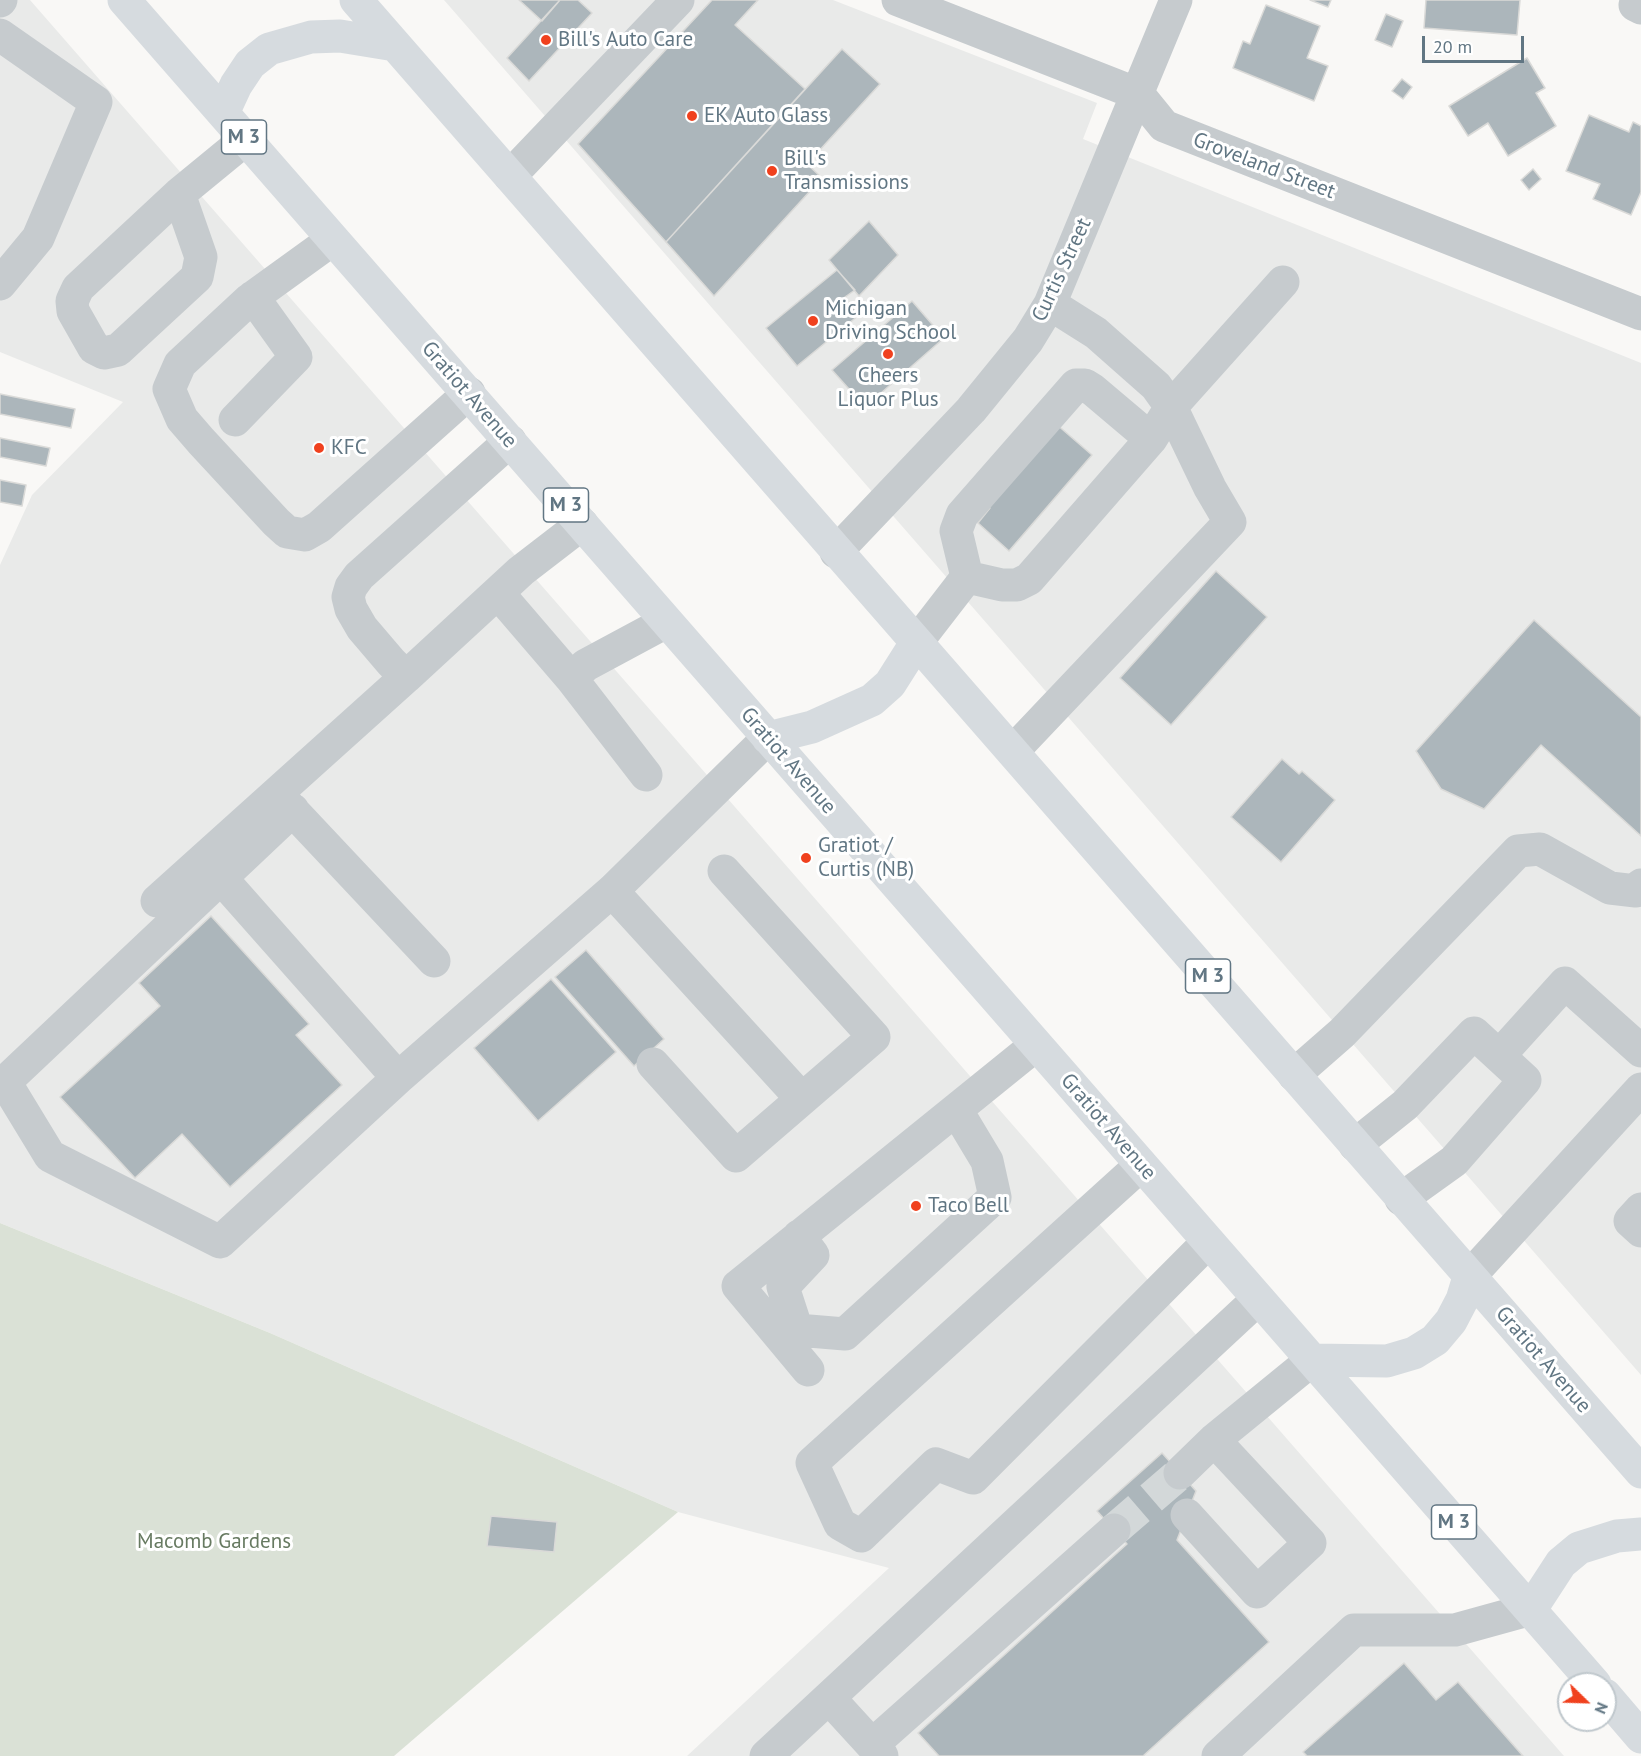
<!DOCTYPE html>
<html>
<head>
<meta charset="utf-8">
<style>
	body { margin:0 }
	#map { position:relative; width:1641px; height:1756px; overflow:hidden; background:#f9f8f6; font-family:"PT Sans",sans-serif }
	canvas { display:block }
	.north { position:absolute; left:1557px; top:1672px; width:60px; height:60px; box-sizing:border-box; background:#fff; border:2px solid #c0c8cd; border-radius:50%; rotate:113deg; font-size:16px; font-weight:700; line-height:24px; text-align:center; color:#617683 }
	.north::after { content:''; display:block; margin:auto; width:21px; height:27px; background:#f0411e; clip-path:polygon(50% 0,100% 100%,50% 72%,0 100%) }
	.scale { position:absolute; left:1422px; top:36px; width:102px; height:27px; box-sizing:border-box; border:3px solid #617683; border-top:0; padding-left:8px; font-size:18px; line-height:21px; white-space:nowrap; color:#617683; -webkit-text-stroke:4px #fff; paint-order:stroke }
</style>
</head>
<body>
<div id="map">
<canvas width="1641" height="1756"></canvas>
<div class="north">N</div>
<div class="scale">20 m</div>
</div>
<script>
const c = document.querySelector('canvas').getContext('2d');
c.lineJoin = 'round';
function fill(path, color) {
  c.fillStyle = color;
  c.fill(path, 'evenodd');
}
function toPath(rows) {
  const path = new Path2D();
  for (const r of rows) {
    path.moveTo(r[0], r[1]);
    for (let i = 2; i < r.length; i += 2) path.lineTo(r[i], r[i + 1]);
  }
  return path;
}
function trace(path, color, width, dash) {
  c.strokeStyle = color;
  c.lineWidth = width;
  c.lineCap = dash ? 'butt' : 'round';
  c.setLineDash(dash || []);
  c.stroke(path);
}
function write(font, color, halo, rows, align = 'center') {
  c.font = font + ' "PT Sans",sans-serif';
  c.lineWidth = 6;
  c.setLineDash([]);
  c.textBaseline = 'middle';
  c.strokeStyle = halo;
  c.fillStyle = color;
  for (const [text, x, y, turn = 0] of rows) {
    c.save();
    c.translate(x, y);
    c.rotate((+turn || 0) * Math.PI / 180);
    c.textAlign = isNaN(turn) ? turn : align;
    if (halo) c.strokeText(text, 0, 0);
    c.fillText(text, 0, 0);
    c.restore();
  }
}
fill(toPath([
	[0,0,30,0,1564,1756,687,1756,889,1568,678,1512,270,1333,0,1223,0,565,32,495,123,402,0,352],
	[444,0,833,0,1097,103,1083,139,1641,363,1641,1375]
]), '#e9eae9');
fill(toPath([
	[0,1223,270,1333,678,1512,394,1756,0,1756]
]), '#dae1d6');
const building = toPath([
	[519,0,560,0,542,21,519,0],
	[560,0,578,0,592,13,529,81,507,58,560,0],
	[712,0,758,0,735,25,805,89,666,242,578,144,712,0],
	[1310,0,1331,0,1328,7,1310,0],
	[1426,0,1520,0,1517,35,1424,28,1426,0],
	[1266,5,1320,26,1307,58,1328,66,1314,101,1233,68,1243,41,1250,44,1266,5],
	[1386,14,1403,21,1392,47,1375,40,1386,14],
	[842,49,880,84,807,164,822,178,714,296,666,242,842,49],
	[1527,58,1545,88,1536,93,1556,126,1508,156,1488,123,1468,136,1449,106,1527,58],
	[1402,79,1412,87,1403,99,1392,91,1402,79],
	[1589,115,1629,132,1633,122,1641,126,1641,192,1631,215,1593,199,1600,184,1566,171,1589,115],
	[1533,169,1541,179,1529,190,1521,180,1533,169],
	[869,221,898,255,859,296,829,260,869,221],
	[837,270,855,290,845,297,859,315,797,366,766,328,837,270],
	[912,301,944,338,865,407,832,370,912,301],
	[0,394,75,409,71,428,0,414,0,394],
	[1055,423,1092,455,1009,551,978,523,990,508,985,504,1055,423],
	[0,438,50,448,46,466,0,457,0,438],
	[0,480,26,485,22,506,0,502,0,480],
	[1216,571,1267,617,1171,725,1120,678,1216,571],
	[1534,620,1641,717,1641,836,1541,745,1484,809,1441,789,1416,751,1534,620],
	[1282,759,1299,774,1302,771,1335,800,1281,862,1231,817,1282,759],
	[211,916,309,1024,296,1035,342,1085,230,1187,182,1134,135,1178,60,1097,160,1006,139,983,211,916],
	[586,950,664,1039,634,1066,555,977,586,950],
	[551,979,616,1052,538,1121,474,1048,551,979],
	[1162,1453,1196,1491,1177,1540,1269,1642,1143,1756,939,1756,918,1733,1127,1544,1097,1511,1162,1453],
	[491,1516,557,1522,554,1552,487,1546,491,1516],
	[1404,1663,1436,1700,1458,1682,1523,1756,1307,1756,1303,1752,1404,1663]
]);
fill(building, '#acb6bb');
trace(building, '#dadad8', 1.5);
trace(toPath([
	[1114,1530,1180,1473]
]), '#d3d8d9', 33, [33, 16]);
trace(toPath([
	[898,0,1138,94,1164,126,1641,314],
	[0,1,1,0],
	[1635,5,1641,8],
	[0,35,96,102,38,238,0,284],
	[510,176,678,0],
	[179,194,201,257,197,277,118,350,104,353,94,348,73,311,72,301,78,288,179,194,246,139],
	[332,240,249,300,180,364,169,389,182,419,201,441,276,522,287,532,305,535,319,527,469,393],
	[235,420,296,357,253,297],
	[510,441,359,576,351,587,348,597,351,609,362,628,391,662,406,677,521,571,582,524],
	[836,552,971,410,1028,340,1050,304,1176,0],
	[967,577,1002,585,1017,585,1029,579,1151,439,1171,407,1283,282],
	[967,577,956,531,962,515,1076,385,1085,385,1093,390,1151,439],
	[498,593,571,678,586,665,666,622],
	[916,643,967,577],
	[571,678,646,775],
	[1013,751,1230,522,1210,488,1171,407,1156,386,1096,333,1050,304],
	[277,794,434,961],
	[293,810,5,1082,50,1156,220,1242,398,1078,612,891,768,738],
	[221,878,398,1078],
	[612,891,801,1098],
	[157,901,406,677],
	[1499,1056,1565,983,1641,1051],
	[653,1064,736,1156,874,1037,724,871],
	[1294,1075,1342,1033,1518,851,1540,849,1610,888,1636,891,1641,885],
	[1355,1145,1405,1105,1474,1033,1525,1080,1454,1161,1401,1199],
	[1141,1165,812,1463,840,1524,861,1536,936,1464,973,1478,1208,1242],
	[1641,1209,1630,1221,1641,1231],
	[799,1236,813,1255,783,1287,797,1330,845,1334,995,1197,987,1161,957,1111],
	[1469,1277,1641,1089],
	[808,1370,738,1286,1036,1045],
	[1180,1473,1214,1440],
	[1187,1515,1257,1592,1310,1543,1214,1440,1312,1360],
	[829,1698,882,1756],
	[872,1745,1114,1530],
	[766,1756,1258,1299],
	[1218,1756,1354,1630,1455,1630,1531,1609]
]), '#c6cbce', 33);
trace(toPath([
	[124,0,1595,1684],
	[356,0,1641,1472],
	[223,113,236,85,250,64,269,49,311,37,340,36,395,45],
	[768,738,812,727,872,700,890,684,916,643],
	[1312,1360,1387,1361,1414,1353,1435,1340,1451,1321,1462,1300,1469,1277],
	[1531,1609,1561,1563,1579,1548,1617,1536,1641,1534],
	[1605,1695,1641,1737]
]), '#d6dbdf', 33);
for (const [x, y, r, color] of [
	[546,40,6,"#f0411e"],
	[692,116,6,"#f0411e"],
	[772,171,6,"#f0411e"],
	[813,321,6,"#f0411e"],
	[888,354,6,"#f0411e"],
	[319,448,6,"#f0411e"],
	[806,858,6,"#f0411e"],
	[916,1206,6,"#f0411e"]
]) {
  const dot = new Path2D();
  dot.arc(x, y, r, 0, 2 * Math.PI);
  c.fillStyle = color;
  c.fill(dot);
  trace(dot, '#fff', 2);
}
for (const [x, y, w] of [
	[244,137,45],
	[566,505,45],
	[1208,976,45],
	[1454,1522,45]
]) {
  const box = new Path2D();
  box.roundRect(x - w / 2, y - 17, w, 34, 4.5);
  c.fillStyle = '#fff';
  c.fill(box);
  trace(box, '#617683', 1.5);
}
write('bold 20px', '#617683', null, [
	["M 3",244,137],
	["M 3",566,505],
	["M 3",1208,976],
	["M 3",1454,1522]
]);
write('21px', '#617683', '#fff', [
	["Bill's Auto Care",558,40],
	["EK Auto Glass",704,116],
	["Bill's",784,159],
	["Transmissions",784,183],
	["Michigan",825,309],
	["Driving School",825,333],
	["Cheers",888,376,"center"],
	["Liquor Plus",888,400,"center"],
	["KFC",331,448],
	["Gratiot /",818,846],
	["Curtis (NB)",818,870],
	["Taco Bell",928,1206]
], 'left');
write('21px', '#617683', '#fff', [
	["Groveland Street",1264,166,21],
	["Curtis Street",1062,270,-65],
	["Gratiot Avenue",469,395,49],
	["Gratiot Avenue",788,761,49],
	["Gratiot Avenue",1108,1127,49],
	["Gratiot Avenue",1543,1360,49]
]);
write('21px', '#677a61', '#fff', [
	["Macomb Gardens",214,1542]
]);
</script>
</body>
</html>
